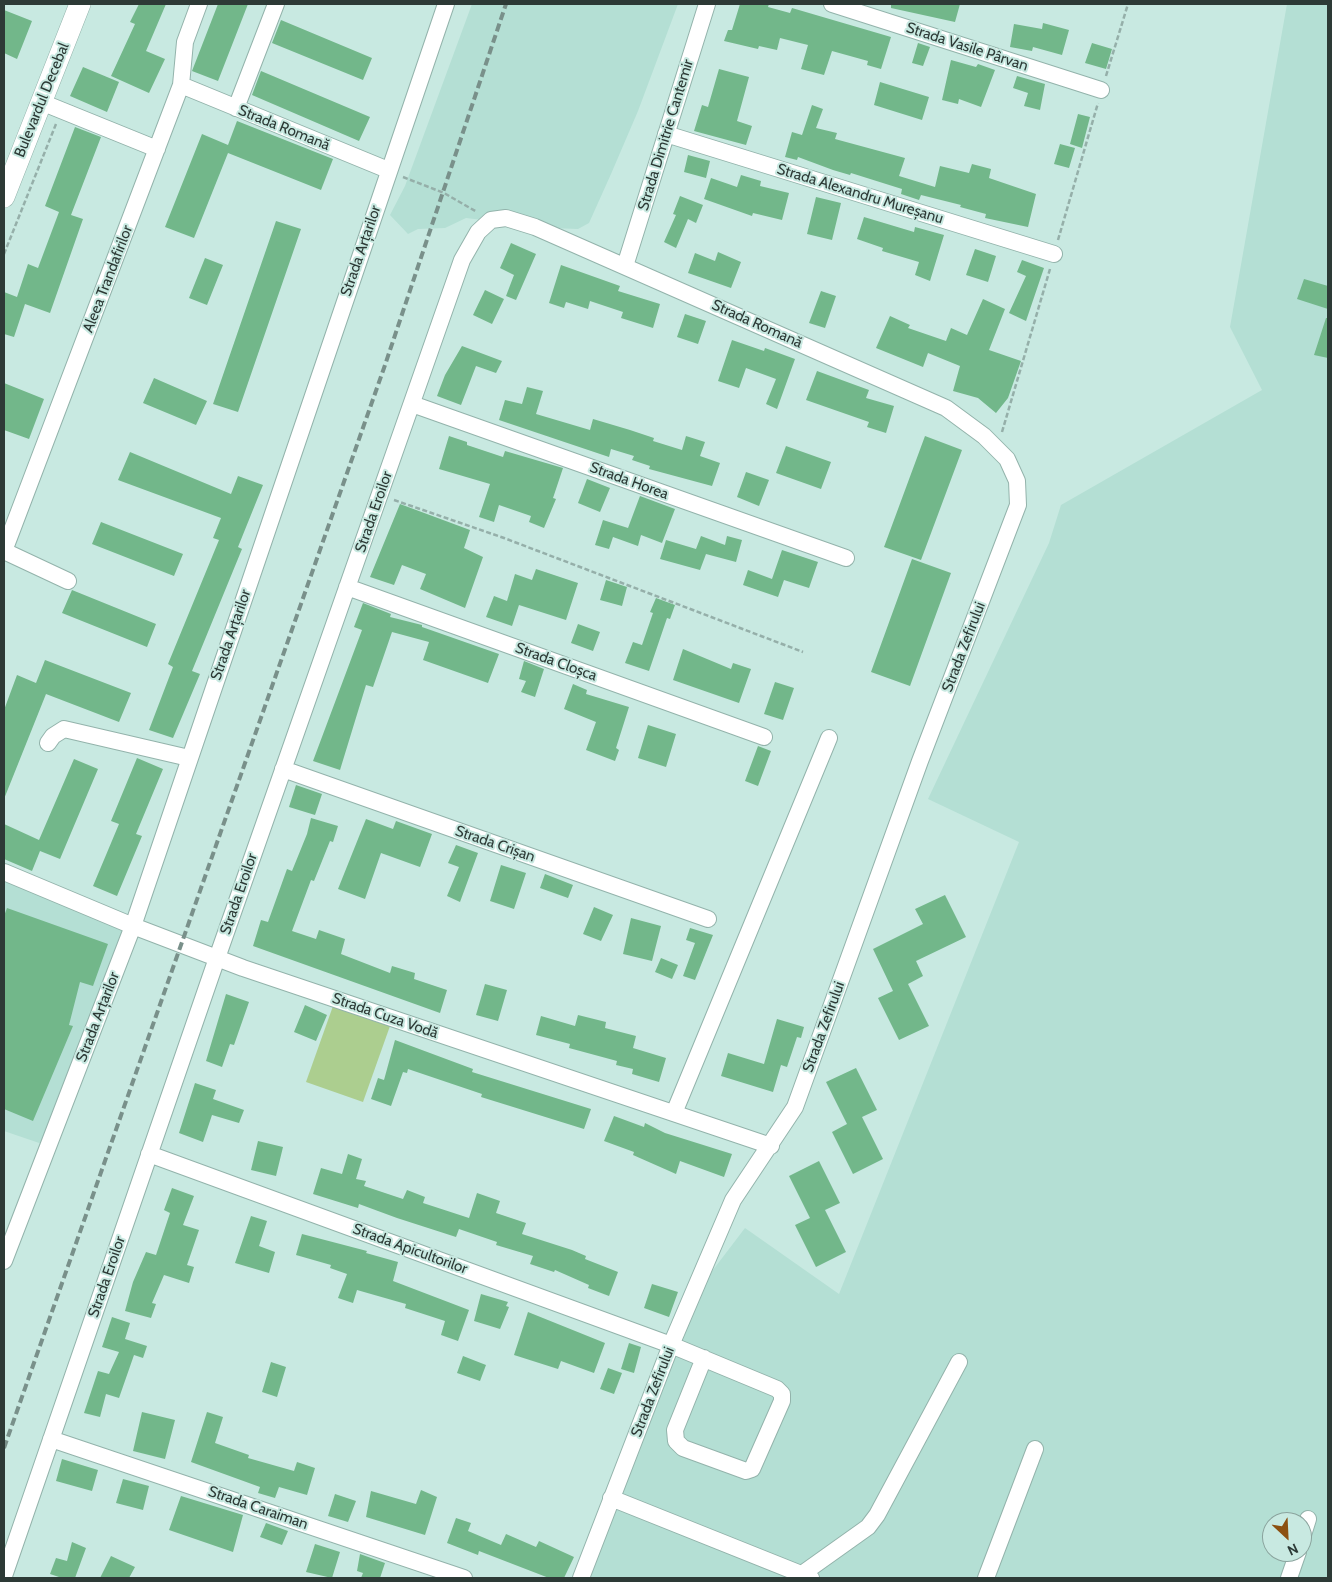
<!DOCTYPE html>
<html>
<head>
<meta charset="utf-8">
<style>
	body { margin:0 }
	#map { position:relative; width:1332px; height:1582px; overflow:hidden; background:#c8e9e1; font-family:Cabin,sans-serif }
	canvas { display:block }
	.frame { position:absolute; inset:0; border:5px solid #2d3a36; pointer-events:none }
	.north { position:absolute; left:1262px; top:1512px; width:50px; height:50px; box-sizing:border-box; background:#c8e9e1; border:1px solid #8aa39d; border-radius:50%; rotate:155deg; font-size:14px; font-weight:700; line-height:20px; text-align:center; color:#2d3a36 }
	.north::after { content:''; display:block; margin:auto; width:18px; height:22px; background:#8c5010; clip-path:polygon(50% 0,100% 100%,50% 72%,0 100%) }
</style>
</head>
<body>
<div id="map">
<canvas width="1332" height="1582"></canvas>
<div class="frame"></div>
<div class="north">N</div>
</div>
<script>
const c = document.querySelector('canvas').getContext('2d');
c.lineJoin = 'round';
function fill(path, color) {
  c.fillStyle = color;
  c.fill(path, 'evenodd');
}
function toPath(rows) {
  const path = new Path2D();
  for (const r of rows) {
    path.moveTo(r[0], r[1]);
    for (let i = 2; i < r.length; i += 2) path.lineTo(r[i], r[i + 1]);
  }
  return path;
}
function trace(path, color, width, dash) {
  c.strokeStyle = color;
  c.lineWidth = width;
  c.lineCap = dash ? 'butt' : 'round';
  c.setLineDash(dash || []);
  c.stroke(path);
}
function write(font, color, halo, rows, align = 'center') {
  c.font = font + ' Cabin,sans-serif';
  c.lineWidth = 4;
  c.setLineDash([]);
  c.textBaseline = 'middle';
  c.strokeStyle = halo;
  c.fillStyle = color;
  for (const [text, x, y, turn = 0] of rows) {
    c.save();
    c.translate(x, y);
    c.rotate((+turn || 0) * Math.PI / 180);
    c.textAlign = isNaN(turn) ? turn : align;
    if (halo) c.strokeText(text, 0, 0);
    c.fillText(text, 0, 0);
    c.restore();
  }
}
fill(toPath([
	[472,4,678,4,638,111,611,174,589,223,578,229,551,228,466,218,445,228,418,229,408,234,390,215,405,186],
	[1287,4,1328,4,1328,1578,581,1578,700,1287,745,1228,839,1294,1019,842,928,799,1049,543,1061,505,1262,390,1230,327],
	[1272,1522,1302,1522,1302,1552,1272,1552],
	[4,872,133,926,48,1146,4,1131]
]), '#b4dfd4');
fill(toPath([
	[333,1006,390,1026,363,1102,306,1082]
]), '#acce8f');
fill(toPath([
	[139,4,166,4,146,51,165,59,149,93,111,76,135,24,130,22],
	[218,4,248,4,218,81,192,71],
	[740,4,769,4,768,7,790,13,792,8,891,37,881,69,867,65,868,61,832,51,824,75,801,69,808,45,780,38,777,50,759,46,758,49,724,41,728,30,732,30],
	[891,4,960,4,955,22,891,8],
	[4,10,32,21,17,59,4,53],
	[281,20,372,58,363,80,272,43],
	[1043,23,1069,30,1062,55,1033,47,1032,51,1010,47,1014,24,1042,29],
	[918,43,930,47,923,66,912,63],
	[1092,43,1112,49,1106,69,1085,63],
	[951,60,976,67,978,64,995,70,981,107,959,99,958,104,942,100],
	[83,67,119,82,107,112,70,96],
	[719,69,749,77,737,121,752,126,746,145,694,131,702,105,708,107],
	[261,71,370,117,359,141,252,95],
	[1017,76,1045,84,1040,110,1024,106,1028,93,1013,88],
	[880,82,929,97,922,120,874,105],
	[812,105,823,109,816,128,837,133,835,139,905,158,899,176,935,187,940,166,969,173,972,164,991,169,989,178,1036,194,1028,227,985,218,986,214,960,207,961,205,921,195,919,200,901,194,902,189,851,173,850,175,833,170,798,157,797,160,785,157,792,132,802,135],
	[1078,114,1090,117,1082,148,1070,144],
	[237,121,333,159,321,190,228,153,194,238,165,227,202,134,228,145],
	[75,127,101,137,71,215,83,219,50,313,25,304,14,337,4,334,4,292,17,297,28,264,38,268,59,212,45,206],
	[1060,144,1075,148,1069,168,1054,164],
	[688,155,710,161,706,178,684,172],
	[741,175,761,181,760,186,789,193,782,220,753,213,752,216,704,199,711,178,737,187],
	[680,196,703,205,696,223,688,219,676,248,664,242,676,215,673,214],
	[816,197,841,203,832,240,807,234],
	[864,217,914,232,915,227,944,235,930,281,915,275,919,262,882,251,883,248,857,239],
	[276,221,301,229,238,412,213,404],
	[511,243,536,254,516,300,506,296,514,275,500,268],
	[975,249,996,256,988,282,966,275],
	[718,252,741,262,731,288,688,273,695,253,715,261],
	[205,258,223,265,207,305,189,298],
	[1022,260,1044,268,1026,321,1009,313,1026,276,1017,272],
	[561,265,620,286,618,291,660,304,653,328,621,318,623,312,590,301,588,309,566,302,564,308,549,303],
	[1304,279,1328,286,1328,309,1297,299],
	[485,290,504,299,492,324,473,315],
	[821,291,836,296,825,328,809,323],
	[983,299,1005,309,989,350,1021,361,1008,398,996,413,978,398,953,391,960,366,928,353,923,367,876,348,890,316,910,325,908,328,946,341,951,328,967,335],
	[685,314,706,321,698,344,677,337],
	[1326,318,1328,318,1328,358,1314,355],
	[732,340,764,351,765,348,795,359,777,409,766,404,776,379,746,368,739,388,718,381],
	[462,346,502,361,496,373,476,366,461,405,437,396,445,375],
	[817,371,869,390,866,398,894,406,886,433,867,427,869,422,806,400],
	[154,378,207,401,196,425,143,403],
	[4,383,44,399,29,439,4,430],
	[527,387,543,391,536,414,590,430,593,419,630,430,654,438,653,441,682,450,686,436,705,442,700,456,720,463,712,486,649,469,650,466,632,460,634,456,611,449,609,457,499,420,505,400,522,404],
	[449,436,467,442,467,445,503,457,505,451,563,468,553,498,556,499,544,528,529,522,531,516,499,505,494,522,479,517,490,484,439,469],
	[925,436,962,450,921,560,884,547],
	[786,446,831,462,821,489,776,473],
	[130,452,231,494,238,476,263,485,238,547,242,549,192,671,200,674,173,738,149,730,173,667,168,664,219,540,213,538,221,518,118,480],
	[746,472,769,480,759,506,737,497],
	[587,479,610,488,600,512,578,503],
	[640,496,675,509,662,543,641,535,638,546,613,537,609,549,595,545,603,520,628,528],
	[400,504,470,530,464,548,483,557,465,608,420,589,426,574,402,565,394,585,370,577],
	[101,522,183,554,174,576,92,544],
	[701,536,725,545,727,536,742,540,736,562,706,554,700,570,660,559,666,540,696,549],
	[782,550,818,562,809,588,784,580,778,597,743,585,748,570,772,579],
	[912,559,951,573,910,686,871,672],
	[536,569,578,583,566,620,519,605,512,626,486,617,494,596,507,601,515,574,532,580],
	[606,580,627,587,622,606,600,600],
	[72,590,156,624,147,647,62,613],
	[656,598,675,605,670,619,667,618,649,671,625,663,633,642,642,645,653,613,650,612],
	[363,603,391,614,390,617,422,625,422,627,499,654,488,683,423,660,429,642,392,632,373,687,366,685,340,770,313,761,362,630,354,627],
	[578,624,600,632,593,651,571,643],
	[683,649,731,669,733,663,751,669,739,703,673,680],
	[45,660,131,693,119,722,46,694,4,799,4,710,17,675,36,683],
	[524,661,544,669,535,697,521,692,526,681,519,679],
	[775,682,794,688,783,720,764,714],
	[573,684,587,690,586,694,629,707,616,748,619,750,615,761,586,750,596,722,564,709],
	[648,725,676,734,666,767,638,758],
	[758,746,771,751,758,786,745,781],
	[137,758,163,769,136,834,142,836,117,896,93,886,119,824,111,821],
	[74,759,98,769,60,859,40,851,32,871,4,859,4,824,39,840],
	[296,785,322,794,315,815,289,807],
	[311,818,338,826,333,842,330,841,314,881,311,880,292,931,316,939,319,930,345,939,341,954,390,973,392,966,415,973,414,979,447,990,440,1013,253,946,261,920,268,922,287,869,292,871,307,834],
	[366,819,393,829,396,821,432,834,420,867,381,853,365,899,338,889],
	[456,845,478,853,460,902,447,896,459,867,448,863],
	[501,865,526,873,514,909,490,901],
	[545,874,573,885,568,898,540,888],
	[945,895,966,937,916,961,923,976,908,984,929,1026,899,1040,878,998,893,991,873,949,923,924,915,909],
	[594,907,613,915,601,941,583,934],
	[7,908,108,944,93,986,80,982,69,1025,73,1026,33,1121,4,1109,4,916],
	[631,918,661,926,652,961,623,954],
	[690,928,713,935,695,980,683,976,695,943,686,940],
	[661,958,678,965,672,979,655,972],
	[485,984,507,990,498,1021,476,1015],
	[226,994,249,1002,234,1045,230,1044,222,1067,206,1061],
	[305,1005,327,1015,316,1041,294,1032],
	[578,1015,606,1022,605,1028,636,1036,633,1048,666,1058,659,1082,632,1074,633,1069,616,1065,617,1061,569,1048,570,1044,536,1035,541,1016,575,1026],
	[777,1019,804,1027,801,1038,797,1037,787,1067,781,1065,773,1092,721,1076,728,1053,764,1064],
	[395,1040,473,1069,472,1072,591,1109,584,1129,481,1097,482,1094,408,1069,407,1073,403,1072,391,1106,371,1099,378,1078,384,1080],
	[856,1068,877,1110,862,1117,883,1159,853,1174,832,1132,847,1124,826,1082],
	[195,1083,216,1090,213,1099,244,1110,239,1123,212,1115,203,1142,179,1133],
	[614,1116,644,1127,645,1123,665,1133,732,1154,724,1177,680,1161,676,1174,633,1155,634,1152,604,1141],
	[258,1141,283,1147,276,1176,251,1170],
	[348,1154,362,1159,356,1179,366,1181,364,1186,403,1199,407,1190,425,1197,423,1203,469,1218,477,1193,500,1201,496,1213,526,1223,522,1234,572,1250,586,1256,585,1259,618,1272,609,1296,588,1288,589,1285,555,1270,554,1272,530,1264,533,1256,496,1245,497,1242,459,1229,456,1237,397,1218,359,1204,358,1208,313,1194,321,1168,342,1174],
	[819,1161,840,1203,825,1210,846,1252,816,1267,795,1225,810,1218,789,1176],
	[172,1188,194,1196,183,1225,199,1230,187,1265,194,1267,189,1283,164,1275,152,1303,156,1304,151,1318,125,1311,133,1282,146,1252,156,1255,170,1213,164,1210],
	[251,1216,267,1221,259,1246,275,1252,269,1273,235,1263],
	[302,1234,367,1251,366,1253,398,1262,393,1281,469,1310,458,1341,441,1335,445,1321,405,1308,406,1304,357,1290,353,1303,338,1298,347,1274,330,1268,331,1265,296,1255],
	[652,1284,678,1292,669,1317,644,1308],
	[481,1294,508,1302,506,1306,509,1307,500,1329,474,1321],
	[528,1312,605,1343,594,1373,561,1361,558,1369,514,1355],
	[112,1317,130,1323,125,1339,147,1346,143,1358,134,1355,119,1398,106,1394,100,1417,84,1413,98,1371,109,1374,119,1352,102,1347],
	[629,1343,641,1347,634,1373,621,1369],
	[463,1356,486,1365,480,1381,457,1373],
	[271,1362,286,1367,277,1397,262,1392],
	[608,1368,622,1373,614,1394,600,1389],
	[142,1412,175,1420,165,1459,133,1451],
	[207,1412,223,1417,215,1443,249,1455,248,1458,294,1471,297,1462,315,1468,307,1495,279,1487,275,1498,258,1493,260,1487,191,1462],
	[62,1459,98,1470,92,1491,56,1481],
	[123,1479,149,1486,143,1510,116,1503],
	[421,1490,437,1497,425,1535,366,1517,371,1491,416,1504],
	[335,1494,356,1501,348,1522,328,1516],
	[181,1496,243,1515,233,1552,169,1530],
	[456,1518,471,1523,468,1531,501,1545,506,1534,536,1547,539,1541,574,1557,564,1578,549,1578,479,1551,478,1555,447,1543],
	[266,1523,288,1531,282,1545,260,1537],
	[72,1542,86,1548,75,1578,62,1578,50,1574,56,1558,67,1561],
	[315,1544,340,1552,332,1578,306,1572],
	[360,1554,385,1563,380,1578,361,1578,363,1573,357,1571],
	[111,1556,135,1567,129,1578,100,1578]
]), '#72b78a');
const minor = toPath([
	[832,4,1101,90],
	[181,85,388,170],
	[41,102,157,149],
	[236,108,276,4],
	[666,134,1054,254],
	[625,266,707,4],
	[412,404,846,558],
	[4,551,181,85,185,42,199,4],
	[4,551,68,581],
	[347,587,764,737],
	[48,743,53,736,64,729,189,758],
	[283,769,708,919],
	[4,872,133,926,243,968,771,1146],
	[674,1113,829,738],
	[149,1154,671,1345,777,1389,782,1394,782,1401,752,1469,746,1471,683,1448,676,1441,675,1430,704,1358],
	[4,1261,133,926,446,4],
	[51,1439,464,1578],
	[611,1498,811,1578],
	[1302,1538,1308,1519],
	[802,1574,868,1527,877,1515,959,1362],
	[4,1576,217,958,462,260,478,232,491,220,506,218,535,227,946,408,984,436,1007,459,1017,481,1018,505,920,761,795,1107,733,1200,671,1345,581,1578],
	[986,1578,1035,1449],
	[1289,1578,1298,1552]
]);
const major = toPath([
	[4,197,80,4]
]);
trace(minor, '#93b3ab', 18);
trace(major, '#93b3ab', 22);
trace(toPath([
	[1106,76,1128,4],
	[403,177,444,193,477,212],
	[1058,240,1098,103],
	[4,254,56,124],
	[1002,432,1050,269],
	[394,500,504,538,803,652]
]), '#95afa9', 2.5, [5, 2.5]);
trace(minor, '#fff', 16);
trace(major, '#fff', 21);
trace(toPath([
	[4,1448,384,368,506,4]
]), '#79908a', 4, [8, 4]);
write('15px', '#2d3a36', '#c8e9e1', [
	["Strada Vasile Pârvan",967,47,18],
	["Bulevardul Decebal",42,100,-68],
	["Strada Romană",284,128,22],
	["Strada Dimitrie Cantemir",666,135,-73],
	["Strada Alexandru Mureșanu",860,194,17],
	["Strada Arțarilor",361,251,-71],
	["Aleea Trandafirilor",108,279,-69],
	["Strada Romană",757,324,24],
	["Strada Horea",629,481,20],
	["Strada Eroilor",374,512,-71],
	["Strada Arțarilor",231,635,-71],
	["Strada Zefirului",964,647,-69],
	["Strada Cloșca",556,662,20],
	["Strada Crișan",495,844,19],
	["Strada Eroilor",239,894,-71],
	["Strada Cuza Vodă",385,1016,19],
	["Strada Arțarilor",98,1017,-69],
	["Strada Zefirului",824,1027,-70],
	["Strada Apicultorilor",410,1249,20],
	["Strada Eroilor",107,1277,-71],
	["Strada Zefirului",653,1392,-69],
	["Strada Caraiman",258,1508,19]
]);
</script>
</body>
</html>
